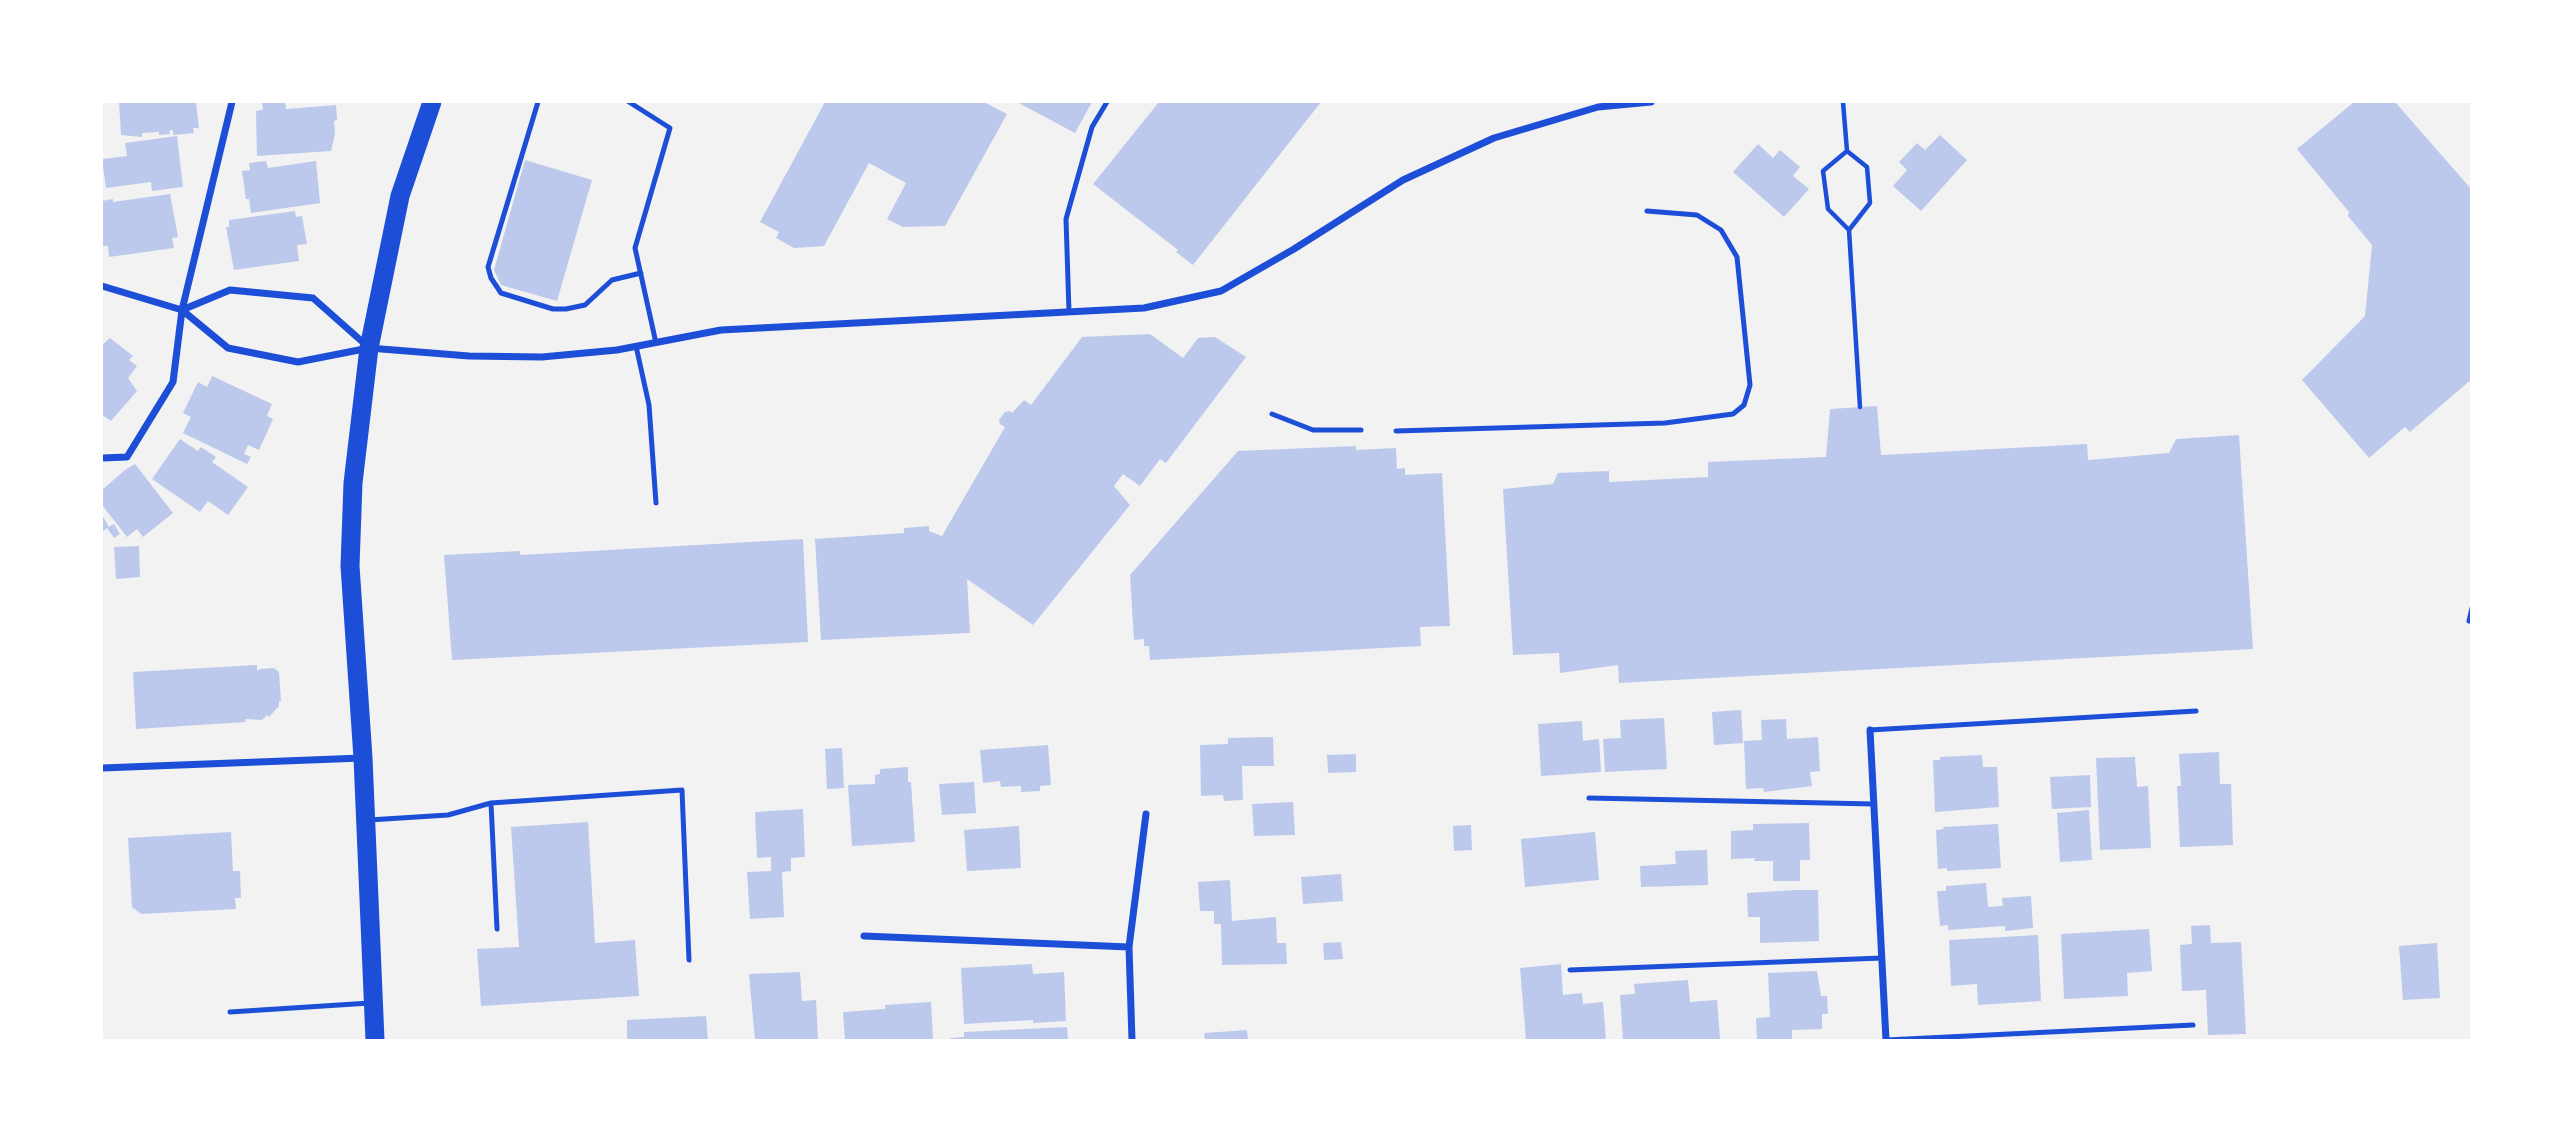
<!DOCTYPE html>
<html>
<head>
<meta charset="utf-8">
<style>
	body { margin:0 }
	#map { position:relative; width:2573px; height:1142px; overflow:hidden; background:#f2f2f2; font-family:"Libre Baskerville",serif }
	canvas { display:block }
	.frame { position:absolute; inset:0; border:103px solid #fff; pointer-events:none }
</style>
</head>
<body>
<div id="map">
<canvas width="2573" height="1142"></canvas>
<div class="frame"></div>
</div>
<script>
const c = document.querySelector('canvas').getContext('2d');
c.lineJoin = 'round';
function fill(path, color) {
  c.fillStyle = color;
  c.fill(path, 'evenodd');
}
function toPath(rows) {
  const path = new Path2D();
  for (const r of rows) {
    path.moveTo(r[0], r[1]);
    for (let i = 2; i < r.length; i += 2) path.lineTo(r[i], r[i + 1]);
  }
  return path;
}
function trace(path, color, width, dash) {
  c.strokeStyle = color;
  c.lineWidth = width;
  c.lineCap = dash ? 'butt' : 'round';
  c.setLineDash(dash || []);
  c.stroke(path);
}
fill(toPath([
	[119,102,196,102,199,128,193,128,194,133,173,135,173,130,169,131,170,134,159,135,159,132,142,133,142,137,121,135],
	[285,102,286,109,336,105,337,120,334,121,335,134,331,151,257,156,256,111,263,110,262,103],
	[825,102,984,102,1007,114,945,226,903,227,887,219,906,183,869,163,824,246,794,248,776,238,779,232,760,222],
	[1017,102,1092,102,1075,133],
	[1159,102,1321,102,1193,265,1176,252,1178,250,1093,184],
	[2354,102,2395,102,2472,190,2472,379,2410,432,2405,427,2369,458,2302,380,2365,316,2372,245,2348,216,2349,212,2297,149],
	[1940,135,1967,160,1921,211,1893,186,1907,170,1899,162,1917,143,1925,150],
	[177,136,183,187,152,191,151,182,106,188,102,159,127,156,125,143],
	[1758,144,1773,158,1780,150,1800,167,1793,176,1809,189,1784,217,1733,172],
	[525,160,592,180,557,301,501,285,494,270],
	[266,161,268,168,316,161,320,203,251,213,249,199,246,199,242,171,250,170,249,163],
	[170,194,178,237,172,238,174,248,109,257,108,246,102,246,102,201,113,199,113,202],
	[295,211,296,217,302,216,307,244,297,245,299,261,234,270,226,227,229,227,229,220],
	[1150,334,1183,358,1198,338,1215,337,1246,357,1166,463,1160,459,1140,486,1123,474,1114,486,1130,505,1033,625,967,579,970,633,821,640,815,539,904,533,904,528,929,526,929,531,942,536,1005,427,1000,424,999,420,1005,412,1010,411,1012,413,1024,400,1031,405,1082,337],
	[110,338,133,356,129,360,137,366,128,378,137,391,111,421,102,415,102,345],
	[212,376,272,404,267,416,273,419,259,450,248,445,244,454,251,457,247,464,183,433,191,417,183,413,198,382,207,387],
	[1877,406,1881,455,2087,444,2088,460,2169,453,2176,439,2239,435,2253,649,1619,683,1618,665,1560,673,1559,653,1513,655,1503,489,1553,484,1558,473,1609,471,1609,482,1708,477,1708,462,1826,457,1830,409],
	[180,439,198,451,201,447,216,457,212,462,248,487,228,515,208,501,200,512,152,479],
	[1356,446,1356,450,1396,448,1397,469,1405,468,1405,475,1442,473,1450,626,1420,627,1421,646,1150,660,1149,646,1144,646,1144,639,1134,640,1130,575,1238,451],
	[135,464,173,513,143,537,137,529,127,537,102,505,102,490,125,470],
	[102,515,109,527,114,524,120,534,114,538,107,528,102,532],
	[803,539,808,642,452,660,444,555,520,551,520,555],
	[139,546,140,577,116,579,114,547],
	[257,665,257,671,260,669,274,668,279,672,281,701,279,701,279,706,269,717,267,715,262,720,245,719,246,722,136,729,133,672],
	[1741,710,1743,743,1714,745,1712,712],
	[1664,718,1667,769,1605,772,1603,739,1621,738,1620,720],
	[1786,719,1787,739,1818,737,1820,771,1810,772,1812,786,1764,792,1763,788,1746,789,1744,741,1762,740,1761,720],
	[1582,721,1583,741,1599,739,1601,772,1541,776,1538,724],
	[1273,737,1274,766,1242,766,1243,800,1224,801,1223,795,1201,796,1200,745,1228,744,1228,738],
	[1048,745,1051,785,1040,786,1040,791,1021,792,1021,786,1001,787,1000,781,983,783,980,750],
	[842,748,844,788,827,789,825,749],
	[2219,752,2220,784,2231,784,2233,845,2180,847,2177,786,2181,786,2179,754],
	[1356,754,1356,772,1328,773,1327,755],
	[1982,755,1983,767,1997,767,1999,807,1935,812,1933,760,1940,760,1940,757],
	[2135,757,2137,787,2148,786,2151,848,2100,850,2096,758],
	[908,767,908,782,911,782,915,842,852,846,848,785,875,784,875,775,880,774,880,769],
	[2090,775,2091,807,2052,809,2050,777],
	[974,782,976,813,942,815,939,784],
	[1293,802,1295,835,1254,836,1252,804],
	[803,809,805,857,791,858,791,871,782,872,784,917,750,919,747,872,771,871,771,857,757,858,755,812],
	[2089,810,2092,860,2060,862,2057,813],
	[588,822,595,943,635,940,639,996,481,1006,477,949,519,947,511,827],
	[1809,823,1810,860,1800,860,1800,881,1773,881,1773,861,1754,861,1755,858,1731,859,1731,831,1753,830,1753,824],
	[1998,824,2001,868,1947,871,1947,868,1938,869,1936,830,1944,829,1943,827],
	[1471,825,1472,850,1454,851,1453,826],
	[1019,826,1021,868,967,871,964,830],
	[231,832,233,871,240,871,241,898,235,898,236,909,141,914,132,907,128,838],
	[1595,832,1599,880,1525,887,1521,839],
	[1707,850,1708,885,1641,887,1640,866,1676,864,1675,851],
	[1341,874,1343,901,1303,904,1301,877],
	[1230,880,1232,921,1276,917,1277,943,1286,943,1287,964,1222,965,1221,924,1214,924,1214,911,1200,911,1198,882],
	[1986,883,1988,907,2003,906,2002,898,2031,896,2033,928,2005,931,2005,926,1948,930,1948,925,1940,926,1937,891,1946,891,1946,886],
	[1797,890,1818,890,1819,941,1760,943,1760,917,1748,917,1747,893],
	[2210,925,2211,943,2241,942,2246,1034,2208,1035,2206,990,2182,991,2180,945,2192,944,2191,926],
	[2149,929,2152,971,2127,973,2128,996,2064,999,2061,934],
	[2038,935,2041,1001,1978,1005,1977,984,1951,986,1949,940],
	[1341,942,1343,959,1324,960,1323,943],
	[2437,943,2440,998,2403,1000,2399,946],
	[1032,964,1033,974,1064,972,1066,1021,1033,1023,1033,1020,964,1024,961,968],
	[1561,964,1563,995,1582,993,1583,1004,1603,1002,1606,1040,1526,1040,1520,968],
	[1817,971,1821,996,1827,996,1828,1014,1822,1014,1822,1029,1792,1030,1792,1040,1757,1040,1756,1018,1770,1017,1768,973],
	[800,972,802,1001,816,1000,818,1040,755,1040,749,974],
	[1688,980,1690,1002,1717,1000,1720,1039,1623,1040,1620,995,1635,994,1634,984],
	[931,1002,933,1040,845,1040,843,1012,885,1009,885,1005],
	[706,1016,708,1040,627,1040,627,1020],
	[1067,1027,1068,1040,950,1040,950,1038,964,1037,964,1032],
	[1247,1030,1248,1040,1205,1040,1204,1033]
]), '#bdc9ec');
trace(toPath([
	[1843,102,1847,151,1867,167,1870,203,1849,230,1860,407],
	[1847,151,1823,171,1828,209,1849,230]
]), '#1d4ed8', 4.5);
trace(toPath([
	[538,102,488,267,491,278,501,293,553,309,566,309,585,305,612,280,641,273],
	[629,102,670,128,635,248,656,343],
	[1069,312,1066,219,1092,127,1107,102],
	[636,346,649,405,656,503],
	[1272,414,1313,430,1361,430],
	[1396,431,1665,423,1733,414,1744,405,1750,385,1737,257,1721,230,1697,215,1647,211],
	[2469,621,2472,608],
	[1870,730,2196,711],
	[1589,798,1874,804],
	[491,803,497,929],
	[369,820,448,815,491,803,682,790,689,960],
	[1570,970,1882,958],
	[230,1012,370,1003],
	[1886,1040,2193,1025]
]), '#1d4ed8', 5);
trace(toPath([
	[102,286,182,310,228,348,298,362,369,348,469,356,542,357,617,350,721,330,1144,308,1221,291,1294,249,1403,180,1494,138,1598,107,1651,102],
	[182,310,230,290,313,298,366,345],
	[102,458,127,457,173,382,182,310,232,102],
	[1870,730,1886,1040],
	[102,768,362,758],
	[864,936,1129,947],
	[1132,1040,1129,947,1146,814]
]), '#1d4ed8', 7);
trace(toPath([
	[375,1040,363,758,350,566,353,483,369,348,400,196,432,102]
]), '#1d4ed8', 19);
</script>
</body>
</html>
